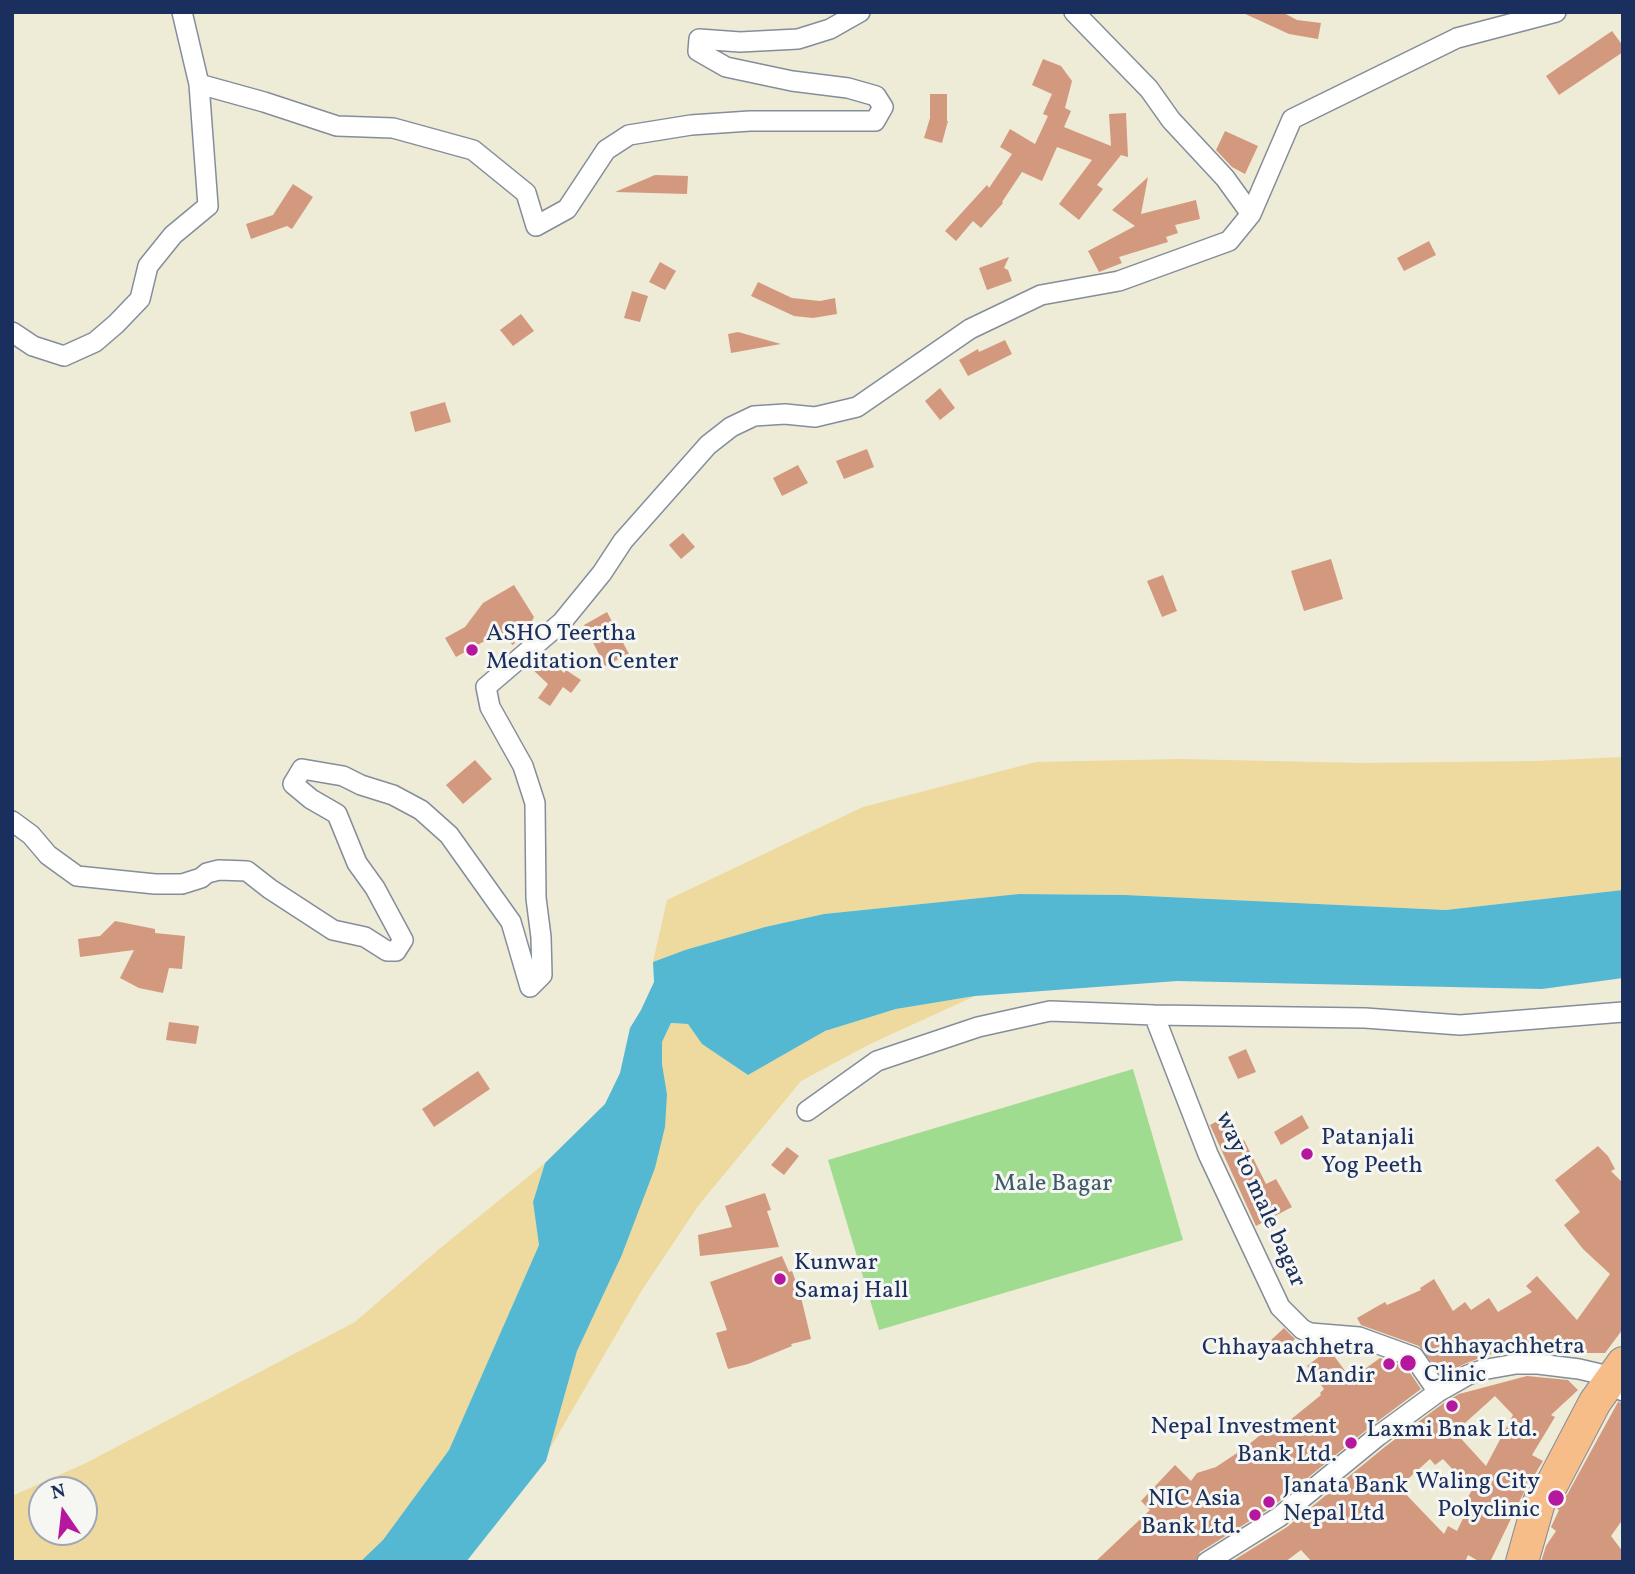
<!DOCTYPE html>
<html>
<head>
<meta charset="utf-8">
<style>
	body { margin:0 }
	#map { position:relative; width:1635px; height:1574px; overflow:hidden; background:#eeebd6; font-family:Vollkorn,serif }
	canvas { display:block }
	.frame { position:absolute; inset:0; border:14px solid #1b2f5e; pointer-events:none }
	.north { position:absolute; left:28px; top:1476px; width:70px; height:70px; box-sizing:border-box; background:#f6f6f2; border:2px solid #9ea6b7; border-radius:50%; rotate:346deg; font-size:19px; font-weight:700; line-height:28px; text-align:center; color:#1b2f5e }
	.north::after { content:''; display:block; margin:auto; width:24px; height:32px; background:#b5179e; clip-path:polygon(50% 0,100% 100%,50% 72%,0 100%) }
</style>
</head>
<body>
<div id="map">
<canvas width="1635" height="1574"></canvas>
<div class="frame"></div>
<div class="north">N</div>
</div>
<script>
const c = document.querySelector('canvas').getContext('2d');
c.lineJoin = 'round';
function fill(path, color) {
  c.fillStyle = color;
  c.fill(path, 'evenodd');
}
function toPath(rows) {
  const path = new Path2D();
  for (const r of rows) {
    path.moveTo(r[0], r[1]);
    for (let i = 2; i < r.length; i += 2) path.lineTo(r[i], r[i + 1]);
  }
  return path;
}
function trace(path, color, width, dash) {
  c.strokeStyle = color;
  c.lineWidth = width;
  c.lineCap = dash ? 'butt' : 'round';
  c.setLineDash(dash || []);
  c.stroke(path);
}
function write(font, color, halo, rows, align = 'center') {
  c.font = font + ' Vollkorn,serif';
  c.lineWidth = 6;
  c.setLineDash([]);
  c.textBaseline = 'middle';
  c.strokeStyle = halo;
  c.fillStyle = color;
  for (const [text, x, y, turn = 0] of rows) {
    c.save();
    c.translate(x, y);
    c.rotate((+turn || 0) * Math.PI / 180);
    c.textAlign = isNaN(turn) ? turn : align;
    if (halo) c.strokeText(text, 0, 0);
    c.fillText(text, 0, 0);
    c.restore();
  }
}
fill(toPath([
	[1133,1069,1183,1240,879,1330,828,1160]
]), '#a0dc8f');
fill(toPath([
	[1623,757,1623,890,1446,910,1125,895,1019,894,824,914,765,927,685,950,653,962,667,900,863,807,1036,762,1179,759,1363,763,1536,761],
	[975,996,870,1044,801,1081,698,1206,642,1290,549,1450,577,1351,621,1257,667,1094,662,1064,662,1042,671,1023,688,1024,702,1044,748,1075,825,1031,896,1009],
	[545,1163,533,1202,539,1245,449,1450,383,1540,360,1562,12,1562,12,1496,86,1463,355,1322,438,1250],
	[42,1490,84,1490,84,1532,42,1532]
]), '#eeda9e');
fill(toPath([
	[1623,890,1623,978,1542,989,1177,981,975,996,896,1009,825,1031,748,1075,702,1044,688,1024,671,1023,662,1042,662,1064,667,1094,665,1127,655,1168,621,1257,577,1351,546,1461,466,1562,360,1562,383,1540,449,1450,539,1245,533,1202,545,1163,605,1104,620,1073,630,1028,641,1010,654,982,653,962,685,950,765,927,824,914,1019,894,1125,895,1446,910]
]), '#54b8d3');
fill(toPath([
	[1241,12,1282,12,1297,20,1321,23,1318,39,1289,34],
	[1612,31,1623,46,1623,52,1559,95,1546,76],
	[1043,59,1061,66,1072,81,1065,108,1071,111,1064,127,1111,146,1109,114,1126,113,1128,157,1121,155,1097,185,1103,189,1079,220,1059,204,1092,160,1057,147,1042,181,1022,172,1002,202,1003,203,981,228,973,221,956,241,945,231,987,185,989,188,1012,154,1000,147,1010,129,1035,144,1048,116,1043,114,1052,94,1032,85],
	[930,94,947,94,947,121,948,121,942,143,924,138,930,118],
	[1225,131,1258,146,1245,174,1232,167,1216,150],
	[655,175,688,176,687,194,615,192],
	[1148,177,1141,214,1196,200,1200,219,1175,225,1178,233,1166,237,1168,242,1119,257,1122,263,1099,272,1088,251,1135,226,1112,210],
	[293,184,313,197,292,229,287,226,251,239,246,224,273,215],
	[1429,241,1436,255,1404,271,1397,258],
	[1009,257,1004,268,1008,270,1012,281,987,290,979,268],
	[660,262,676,271,665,290,649,282],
	[758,282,792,298,820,301,835,298,837,314,813,318,794,316,751,296],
	[632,291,648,296,640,322,624,318],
	[521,314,534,331,513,346,500,330],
	[738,332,781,344,731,353,728,334],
	[1005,340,1012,354,968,376,959,360,978,349,979,352],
	[940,388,955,408,940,420,925,401],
	[445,402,451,422,415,432,410,412],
	[867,449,874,467,844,479,836,461],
	[798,465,808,483,782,496,773,478],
	[683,533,695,547,681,559,669,545],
	[1331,559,1343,599,1304,611,1291,571],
	[1163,575,1177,611,1162,617,1147,581],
	[514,585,534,617,529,627,513,645,495,632,490,638,456,657,445,638,465,627,483,603],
	[607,612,629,654,605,666,584,625],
	[545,655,564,673,566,670,581,680,571,693,563,687,550,706,538,698,548,684,532,669],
	[475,760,492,779,463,804,446,785],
	[115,921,155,929,155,933,185,936,182,969,169,968,163,993,139,988,120,978,134,950,80,957,78,939,100,936],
	[169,1022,199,1026,196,1044,166,1040],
	[1246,1049,1256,1072,1238,1079,1228,1057],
	[478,1071,490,1089,434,1127,422,1109],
	[1302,1115,1309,1128,1281,1145,1274,1132],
	[1227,1116,1241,1142,1244,1140,1266,1184,1276,1179,1292,1207,1256,1226,1210,1125],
	[1598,1146,1608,1156,1615,1169,1611,1171,1623,1183,1623,1329,1605,1353,1494,1353,1464,1364,1442,1376,1419,1346,1361,1325,1357,1318,1385,1302,1387,1305,1421,1290,1420,1288,1434,1279,1453,1311,1465,1302,1471,1310,1489,1298,1498,1312,1532,1292,1526,1286,1537,1276,1577,1320,1610,1274,1583,1249,1564,1225,1580,1212,1555,1180],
	[787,1147,799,1156,784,1175,771,1165],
	[765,1193,771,1210,767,1211,779,1247,700,1256,698,1235,732,1227,725,1206],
	[782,1256,789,1272,792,1271,800,1293,811,1339,791,1344,792,1346,748,1364,728,1369,716,1333,727,1330,710,1282],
	[1284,1328,1295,1339,1280,1353,1269,1342],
	[1329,1349,1351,1379,1380,1358,1406,1367,1421,1389,1370,1427,1272,1507,1200,1552,1195,1562,1095,1562,1150,1510,1141,1501,1175,1465,1191,1481,1197,1473,1216,1467,1246,1447,1279,1419,1284,1425,1321,1395,1320,1393,1324,1389,1307,1366],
	[1527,1376,1568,1380,1578,1390,1551,1415,1555,1417,1532,1455,1543,1461,1524,1492,1490,1562,1480,1562,1468,1555,1465,1562,1312,1562,1301,1550,1285,1562,1231,1562,1287,1527,1386,1446,1445,1402,1459,1394],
	[1495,1396,1513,1415,1486,1466,1455,1432],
	[1430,1459,1435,1465,1443,1459,1472,1490,1465,1502,1470,1504,1457,1531,1448,1526,1444,1534,1399,1487],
	[1618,1402,1623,1403,1623,1519,1611,1536,1623,1552,1623,1562,1541,1562,1546,1546,1556,1531,1551,1527,1559,1510,1557,1509,1568,1493]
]), '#d3997f');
const minor = toPath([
	[1074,12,1149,89,1171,120,1225,178,1251,214],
	[199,84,264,102,337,126,393,128,473,150,526,193,536,226,567,209,606,150,629,135,691,125,750,121,875,121,883,107,876,96,848,88,792,81,726,67,698,51,699,39,740,42,798,39,830,29,860,12],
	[12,332,33,346,64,356,95,342,116,324,140,299,148,266,173,235,208,206,199,84,182,12],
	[12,821,31,835,48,855,77,876,155,884,182,884,201,878,207,873,219,870,247,871,270,889,333,930,365,937,387,951,396,951,403,940,375,888,357,863,337,814,311,799,293,784,302,769,343,776,361,785,393,795,421,810,449,835,511,922,530,987,542,975,541,937,536,898,535,803,523,766,490,707,486,687,562,622,602,573,623,541,708,445,731,427,754,416,785,414,815,417,857,407,970,329,1041,295,1119,281,1229,241,1251,214,1292,119,1457,38,1556,12],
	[1154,1015,1208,1154,1280,1307,1302,1329,1310,1333,1359,1337,1414,1357,1438,1392],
	[807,1111,877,1061,978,1027,1050,1011,1154,1015,1365,1018,1460,1025,1623,1012],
	[1207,1562,1279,1517,1378,1436,1438,1392,1468,1375,1482,1370,1516,1364,1538,1364,1579,1369,1613,1377,1623,1391]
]);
const trunk = toPath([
	[1522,1562,1539,1502,1552,1484,1595,1402,1623,1363]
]);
trace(minor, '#848d9a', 22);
trace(trunk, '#848d9a', 34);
trace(minor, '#fff', 19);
trace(trunk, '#f7bd88', 32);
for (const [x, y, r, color] of [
	[472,650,7,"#b5179e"],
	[1307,1154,7,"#b5179e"],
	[780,1279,7,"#b5179e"],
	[1408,1363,9,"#b5179e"],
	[1389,1364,7,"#b5179e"],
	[1452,1406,7,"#b5179e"],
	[1351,1443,7,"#b5179e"],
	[1556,1498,9,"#b5179e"],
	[1269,1502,7,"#b5179e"],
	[1255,1515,7,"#b5179e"]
]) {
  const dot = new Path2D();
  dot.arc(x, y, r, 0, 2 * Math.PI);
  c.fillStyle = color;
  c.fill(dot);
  trace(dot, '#f6f6f2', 2.5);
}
write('24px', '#1b2f5e', '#f6f6f2', [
	["ASHO Teertha",486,636],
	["Meditation Center",486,664],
	["Patanjali",1321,1140],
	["Yog Peeth",1321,1168],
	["Kunwar",794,1265],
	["Samaj Hall",794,1293],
	["Chhayachhetra",1424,1349],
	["Clinic",1424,1377],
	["Chhayaachhetra",1375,1350,"right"],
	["Mandir",1375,1378,"right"],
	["Nepal Investment",1337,1429,"right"],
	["Bank Ltd.",1337,1457,"right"],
	["Laxmi Bnak Ltd.",1452,1432,"center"],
	["Waling City",1540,1484,"right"],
	["Polyclinic",1540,1512,"right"],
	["Janata Bank",1283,1488],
	["Nepal Ltd",1283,1516],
	["NIC Asia",1241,1501,"right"],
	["Bank Ltd.",1241,1529,"right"]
], 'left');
write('24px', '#3c5a6a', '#f6f6f2', [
	["Male Bagar",1053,1186]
]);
write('24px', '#1b2f5e', '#f6f6f2', [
	["way to male bagar",1259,1200,66]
]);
</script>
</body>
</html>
